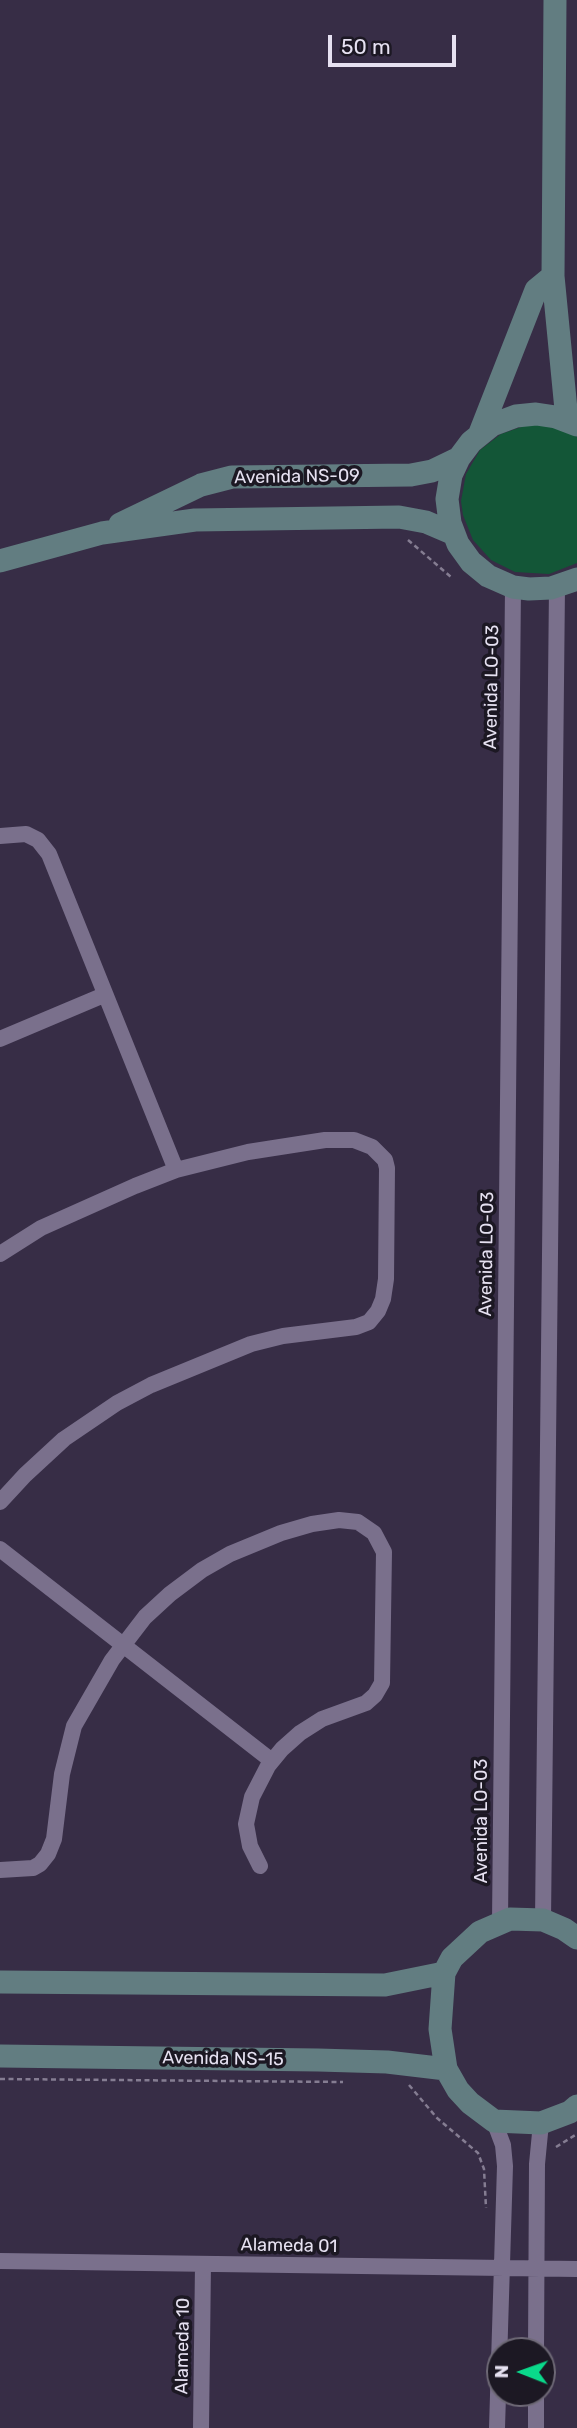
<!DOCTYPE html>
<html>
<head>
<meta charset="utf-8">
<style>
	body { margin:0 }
	#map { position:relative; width:577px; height:2428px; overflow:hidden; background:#372d46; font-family:Rubik,sans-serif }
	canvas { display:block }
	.north { position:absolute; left:486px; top:2337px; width:70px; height:70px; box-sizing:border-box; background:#1c1823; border:2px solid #6d6875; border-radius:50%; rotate:271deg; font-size:19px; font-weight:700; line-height:28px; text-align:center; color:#e6e1f1 }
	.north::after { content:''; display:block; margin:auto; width:24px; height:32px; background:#0ad98b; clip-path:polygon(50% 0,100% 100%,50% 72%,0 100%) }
	.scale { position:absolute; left:328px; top:35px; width:128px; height:32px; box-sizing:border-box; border:4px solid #e6e1f1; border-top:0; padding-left:9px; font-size:21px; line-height:24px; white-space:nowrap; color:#e6e1f1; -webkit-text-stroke:5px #1c1823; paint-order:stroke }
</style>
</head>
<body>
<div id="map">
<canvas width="577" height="2428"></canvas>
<div class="north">N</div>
<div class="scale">50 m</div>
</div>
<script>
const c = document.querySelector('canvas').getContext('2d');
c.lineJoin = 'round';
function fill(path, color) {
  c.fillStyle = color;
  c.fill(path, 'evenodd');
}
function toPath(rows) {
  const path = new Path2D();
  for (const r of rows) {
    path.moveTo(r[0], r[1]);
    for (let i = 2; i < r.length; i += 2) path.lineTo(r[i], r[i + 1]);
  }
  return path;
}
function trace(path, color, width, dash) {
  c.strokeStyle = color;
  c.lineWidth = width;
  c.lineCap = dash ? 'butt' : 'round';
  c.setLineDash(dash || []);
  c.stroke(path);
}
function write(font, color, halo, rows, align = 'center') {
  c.font = font + ' Rubik,sans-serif';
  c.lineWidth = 7;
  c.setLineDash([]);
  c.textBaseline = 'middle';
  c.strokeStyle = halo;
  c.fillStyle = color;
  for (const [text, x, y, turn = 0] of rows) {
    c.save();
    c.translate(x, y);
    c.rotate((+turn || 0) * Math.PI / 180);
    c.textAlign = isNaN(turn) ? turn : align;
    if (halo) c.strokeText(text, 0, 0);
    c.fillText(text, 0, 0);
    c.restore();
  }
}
fill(toPath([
	[527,425,541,425,567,431,577,437,577,563,549,574,515,572,491,560,473,540,463,515,461,501,466,474,480,450,501,434]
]), '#135637');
trace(toPath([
	[408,540,451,577],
	[0,2079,343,2082],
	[409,2085,437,2118,478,2153,484,2169,486,2208],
	[556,2147,577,2134]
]), '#857d92', 2.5, [5, 3.5]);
trace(toPath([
	[0,836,26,834,38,840,49,854,176,1170],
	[0,1039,104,995],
	[0,1254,41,1228,135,1186,176,1170,248,1152,325,1140,354,1140,372,1147,385,1160,387,1168,386,1279,383,1299,378,1311,369,1322,356,1327,283,1336,251,1344,151,1385,117,1403,64,1439,25,1475,0,1502],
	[0,1549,272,1761],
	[0,1870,33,1868,40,1864,48,1854,54,1839,62,1774,74,1726,112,1660,145,1617,170,1594,202,1570,230,1554,281,1533,312,1524,339,1520,358,1522,374,1533,384,1552,382,1683,375,1695,366,1703,322,1719,300,1733,282,1749,268,1766,252,1797,246,1824,250,1846,260,1866],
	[543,1920,557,587],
	[500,1922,513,587],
	[494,2121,503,2145,505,2166,497,2428],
	[0,2261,577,2269],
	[536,2351,537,2164,541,2123],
	[201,2428,203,2264],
	[536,2428,536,2393]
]), '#7a708c', 16);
trace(toPath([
	[555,0,553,276,567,420],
	[577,425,556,417,536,414,516,416,492,425,471,442,459,458,451,475,447,499,450,523,458,544,471,562,488,576,513,587,529,589,551,588,577,579],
	[480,433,536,290,553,276],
	[120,524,201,485,232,477,411,475,432,471,459,458],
	[0,561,102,533,195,520,399,517,426,522,454,534],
	[577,1938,564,1929,543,1920,510,1919,480,1932,452,1958,444,1973,440,2029,446,2069,458,2090,470,2103,494,2121,541,2123,570,2112,577,2106],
	[0,1982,385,1985,444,1973],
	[0,2056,318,2060,387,2062,446,2069]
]), '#627d81', 23);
write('18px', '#e6e1f1', '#1c1823', [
	["Avenida NS-09",297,477,-1],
	["Avenida LO-03",492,687,-89],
	["Avenida LO-03",487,1254,-89],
	["Avenida LO-03",482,1821,-90],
	["Avenida NS-15",223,2059,1],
	["Alameda 01",289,2246,1],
	["Alameda 10",183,2346,-89]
]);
</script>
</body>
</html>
